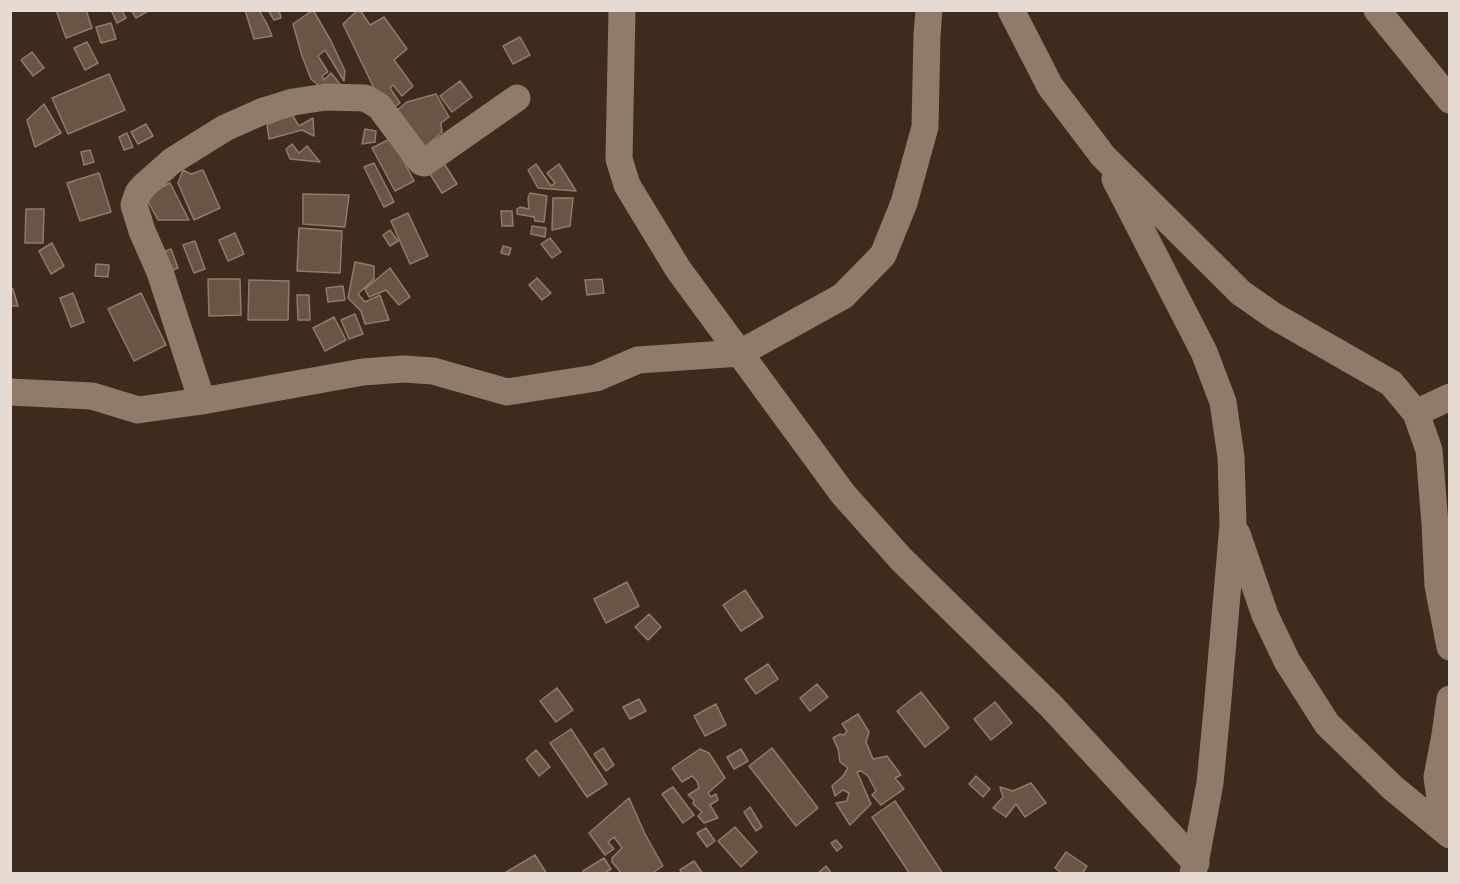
<!DOCTYPE html>
<html>
<head>
<meta charset="utf-8">
<style>
	body { margin:0 }
	#map { position:relative; width:1460px; height:884px; overflow:hidden; background:#3d2c1d; font-family:"Public Sans",sans-serif }
	canvas { display:block }
	.frame { position:absolute; inset:0; border:12px solid #e6dbd2; pointer-events:none }
</style>
</head>
<body>
<div id="map">
<canvas width="1460" height="884"></canvas>
<div class="frame"></div>
</div>
<script>
const c = document.querySelector('canvas').getContext('2d');
c.lineJoin = 'round';
function fill(path, color) {
  c.fillStyle = color;
  c.fill(path, 'evenodd');
}
function toPath(rows) {
  const path = new Path2D();
  for (const r of rows) {
    path.moveTo(r[0], r[1]);
    for (let i = 2; i < r.length; i += 2) path.lineTo(r[i], r[i + 1]);
  }
  return path;
}
function trace(path, color, width, dash) {
  c.strokeStyle = color;
  c.lineWidth = width;
  c.lineCap = dash ? 'butt' : 'round';
  c.setLineDash(dash || []);
  c.stroke(path);
}
const building = toPath([
	[56,10,86,10,92,28,66,38,56,10],
	[111,10,122,10,126,18,117,23,111,10],
	[131,10,150,10,136,18,131,10],
	[245,10,259,10,267,24,272,36,254,39,245,10],
	[268,10,279,10,281,18,274,20,268,10],
	[313,10,331,41,345,71,344,81,325,50,318,56,328,72,322,76,324,80,331,73,340,84,325,91,311,79,302,56,293,24,313,10],
	[358,10,360,10,370,25,384,17,407,49,394,60,413,86,402,96,393,85,390,88,400,103,386,113,343,24,358,10],
	[111,23,116,39,101,43,96,27,111,23],
	[520,37,530,55,513,64,503,46,520,37],
	[87,42,98,63,85,70,74,48,87,42],
	[32,52,44,68,33,76,21,60,32,52],
	[109,74,125,110,68,134,52,98,109,74],
	[460,81,472,97,452,112,440,96,460,81],
	[436,94,449,117,441,123,442,132,416,155,391,115,407,102,436,94],
	[44,104,61,133,35,147,27,120,44,104],
	[291,113,299,126,313,118,314,136,302,130,269,139,267,125,291,113],
	[146,124,153,136,138,144,131,132,146,124],
	[365,129,376,131,375,142,362,144,365,129],
	[127,133,133,147,124,150,119,137,127,133],
	[392,138,414,181,395,191,372,148,392,138],
	[292,144,299,153,307,146,320,162,290,159,286,149,292,144],
	[90,150,94,162,84,165,81,152,90,150],
	[440,157,457,184,442,193,425,166,440,157],
	[374,163,394,202,384,207,364,167,374,163],
	[536,164,551,186,555,183,547,173,559,164,576,191,538,188,528,170,536,164],
	[183,170,191,174,203,170,220,208,194,220,178,183,183,170],
	[99,173,111,212,80,221,67,183,99,173],
	[170,183,189,220,158,220,145,196,170,183],
	[530,193,547,196,544,222,535,221,534,217,517,214,517,209,520,207,529,209,528,198,530,193],
	[303,194,349,195,345,227,303,224,303,194],
	[553,198,573,198,570,226,552,230,553,198],
	[26,209,44,209,43,243,25,243,26,209],
	[501,211,512,211,513,226,502,226,501,211],
	[408,213,428,256,410,264,391,221,408,213],
	[532,226,546,228,545,237,531,234,532,226],
	[299,228,342,231,340,273,297,271,299,228],
	[390,230,398,241,390,246,383,235,390,230],
	[235,233,244,254,228,261,219,240,235,233],
	[550,238,561,252,552,258,541,244,550,238],
	[195,241,205,269,194,273,183,245,195,241],
	[52,243,64,266,51,274,39,251,52,243],
	[503,246,511,248,509,255,501,253,503,246],
	[171,249,178,268,168,272,161,253,171,249],
	[355,262,374,266,374,279,358,294,365,302,380,295,389,320,365,324,361,311,348,298,355,262],
	[96,264,109,265,108,277,95,276,96,264],
	[390,268,410,297,399,305,386,290,369,297,365,289,390,268],
	[537,278,551,293,542,300,529,285,537,278],
	[208,279,240,279,241,315,209,316,208,279],
	[602,279,604,293,587,295,585,280,602,279],
	[249,280,289,281,288,320,248,320,249,280],
	[343,286,345,300,328,302,326,288,343,286],
	[10,289,13,289,18,306,10,306,10,289],
	[73,293,84,322,71,327,60,298,73,293],
	[141,293,166,345,134,361,108,309,141,293],
	[297,295,309,295,310,320,298,320,297,295],
	[355,314,363,334,349,339,341,320,355,314],
	[334,317,346,340,325,351,313,328,334,317],
	[627,582,639,606,606,623,594,599,627,582],
	[745,590,763,617,741,631,723,605,745,590],
	[649,614,661,627,648,640,635,627,649,614],
	[768,664,778,679,756,694,745,679,768,664],
	[817,684,828,697,810,711,800,698,817,684],
	[557,688,573,710,556,722,540,701,557,688],
	[921,692,949,728,925,747,897,711,921,692],
	[639,699,646,711,630,719,623,707,639,699],
	[995,702,1012,723,991,740,974,719,995,702],
	[716,704,726,725,705,736,694,716,716,704],
	[858,714,869,732,866,742,873,759,887,756,901,775,895,778,904,789,881,805,872,795,876,791,868,776,861,771,857,772,871,804,850,825,836,803,847,801,849,793,843,790,835,796,832,786,843,776,848,768,840,762,838,749,833,738,840,734,844,735,847,731,842,724,858,714],
	[571,729,607,784,587,797,550,743,571,729],
	[603,748,614,765,606,771,594,754,603,748],
	[772,748,818,808,796,826,749,766,772,748],
	[700,749,709,753,725,778,708,793,711,797,716,794,718,800,710,805,718,818,704,823,698,816,702,812,693,804,694,800,688,795,699,788,697,781,692,776,682,782,672,768,700,749],
	[741,749,748,761,734,769,727,757,741,749],
	[536,750,550,767,539,776,526,759,536,750],
	[976,776,990,789,983,797,969,784,976,776],
	[1031,783,1046,803,1025,817,1016,804,1006,817,993,808,1003,797,1000,787,1013,791,1031,783],
	[673,787,694,815,683,823,662,794,673,787],
	[629,798,645,834,663,866,651,874,622,874,612,862,612,858,622,848,614,837,608,842,614,849,605,855,589,833,629,798],
	[895,801,943,874,910,874,872,817,895,801],
	[750,807,762,827,756,831,744,812,750,807],
	[735,827,757,852,741,867,718,841,735,827],
	[706,828,715,841,707,847,697,833,706,828],
	[836,840,842,847,837,851,831,843,836,840],
	[1066,852,1087,866,1082,874,1063,874,1055,868,1066,852],
	[535,855,547,874,503,874,535,855],
	[604,858,611,869,603,874,584,874,583,871,604,858],
	[694,861,703,874,682,874,680,870,694,861],
	[826,866,832,874,817,874,826,866]
]);
fill(building, '#685545');
trace(building, '#8f7b6a', 1.5);
trace(toPath([
	[622,10,619,159,627,185,678,269,843,494,901,559,1052,707,1196,863],
	[1011,10,1050,86,1103,156,1241,293,1274,316,1391,383,1416,413,1429,450,1435,524,1438,586,1450,647],
	[1377,10,1450,100],
	[1115,179,1204,352,1223,402,1231,457,1233,525,1217,710,1210,783,1193,874],
	[10,392,92,396,138,410,202,401,363,372,403,369,433,371,507,392,596,378,638,360,740,353,843,296,883,255,904,203,925,127,927,35,929,10],
	[202,401,160,272,142,231,134,205,138,193,145,185,172,161,225,128,261,112,293,102,326,97,365,98,379,106,421,162,424,163,517,98],
	[1416,413,1450,397],
	[1237,534,1265,615,1287,661,1327,724,1393,788,1450,835],
	[1450,699,1445,735,1437,777,1442,812,1450,828]
]), '#8f7b6a', 27);
</script>
</body>
</html>
